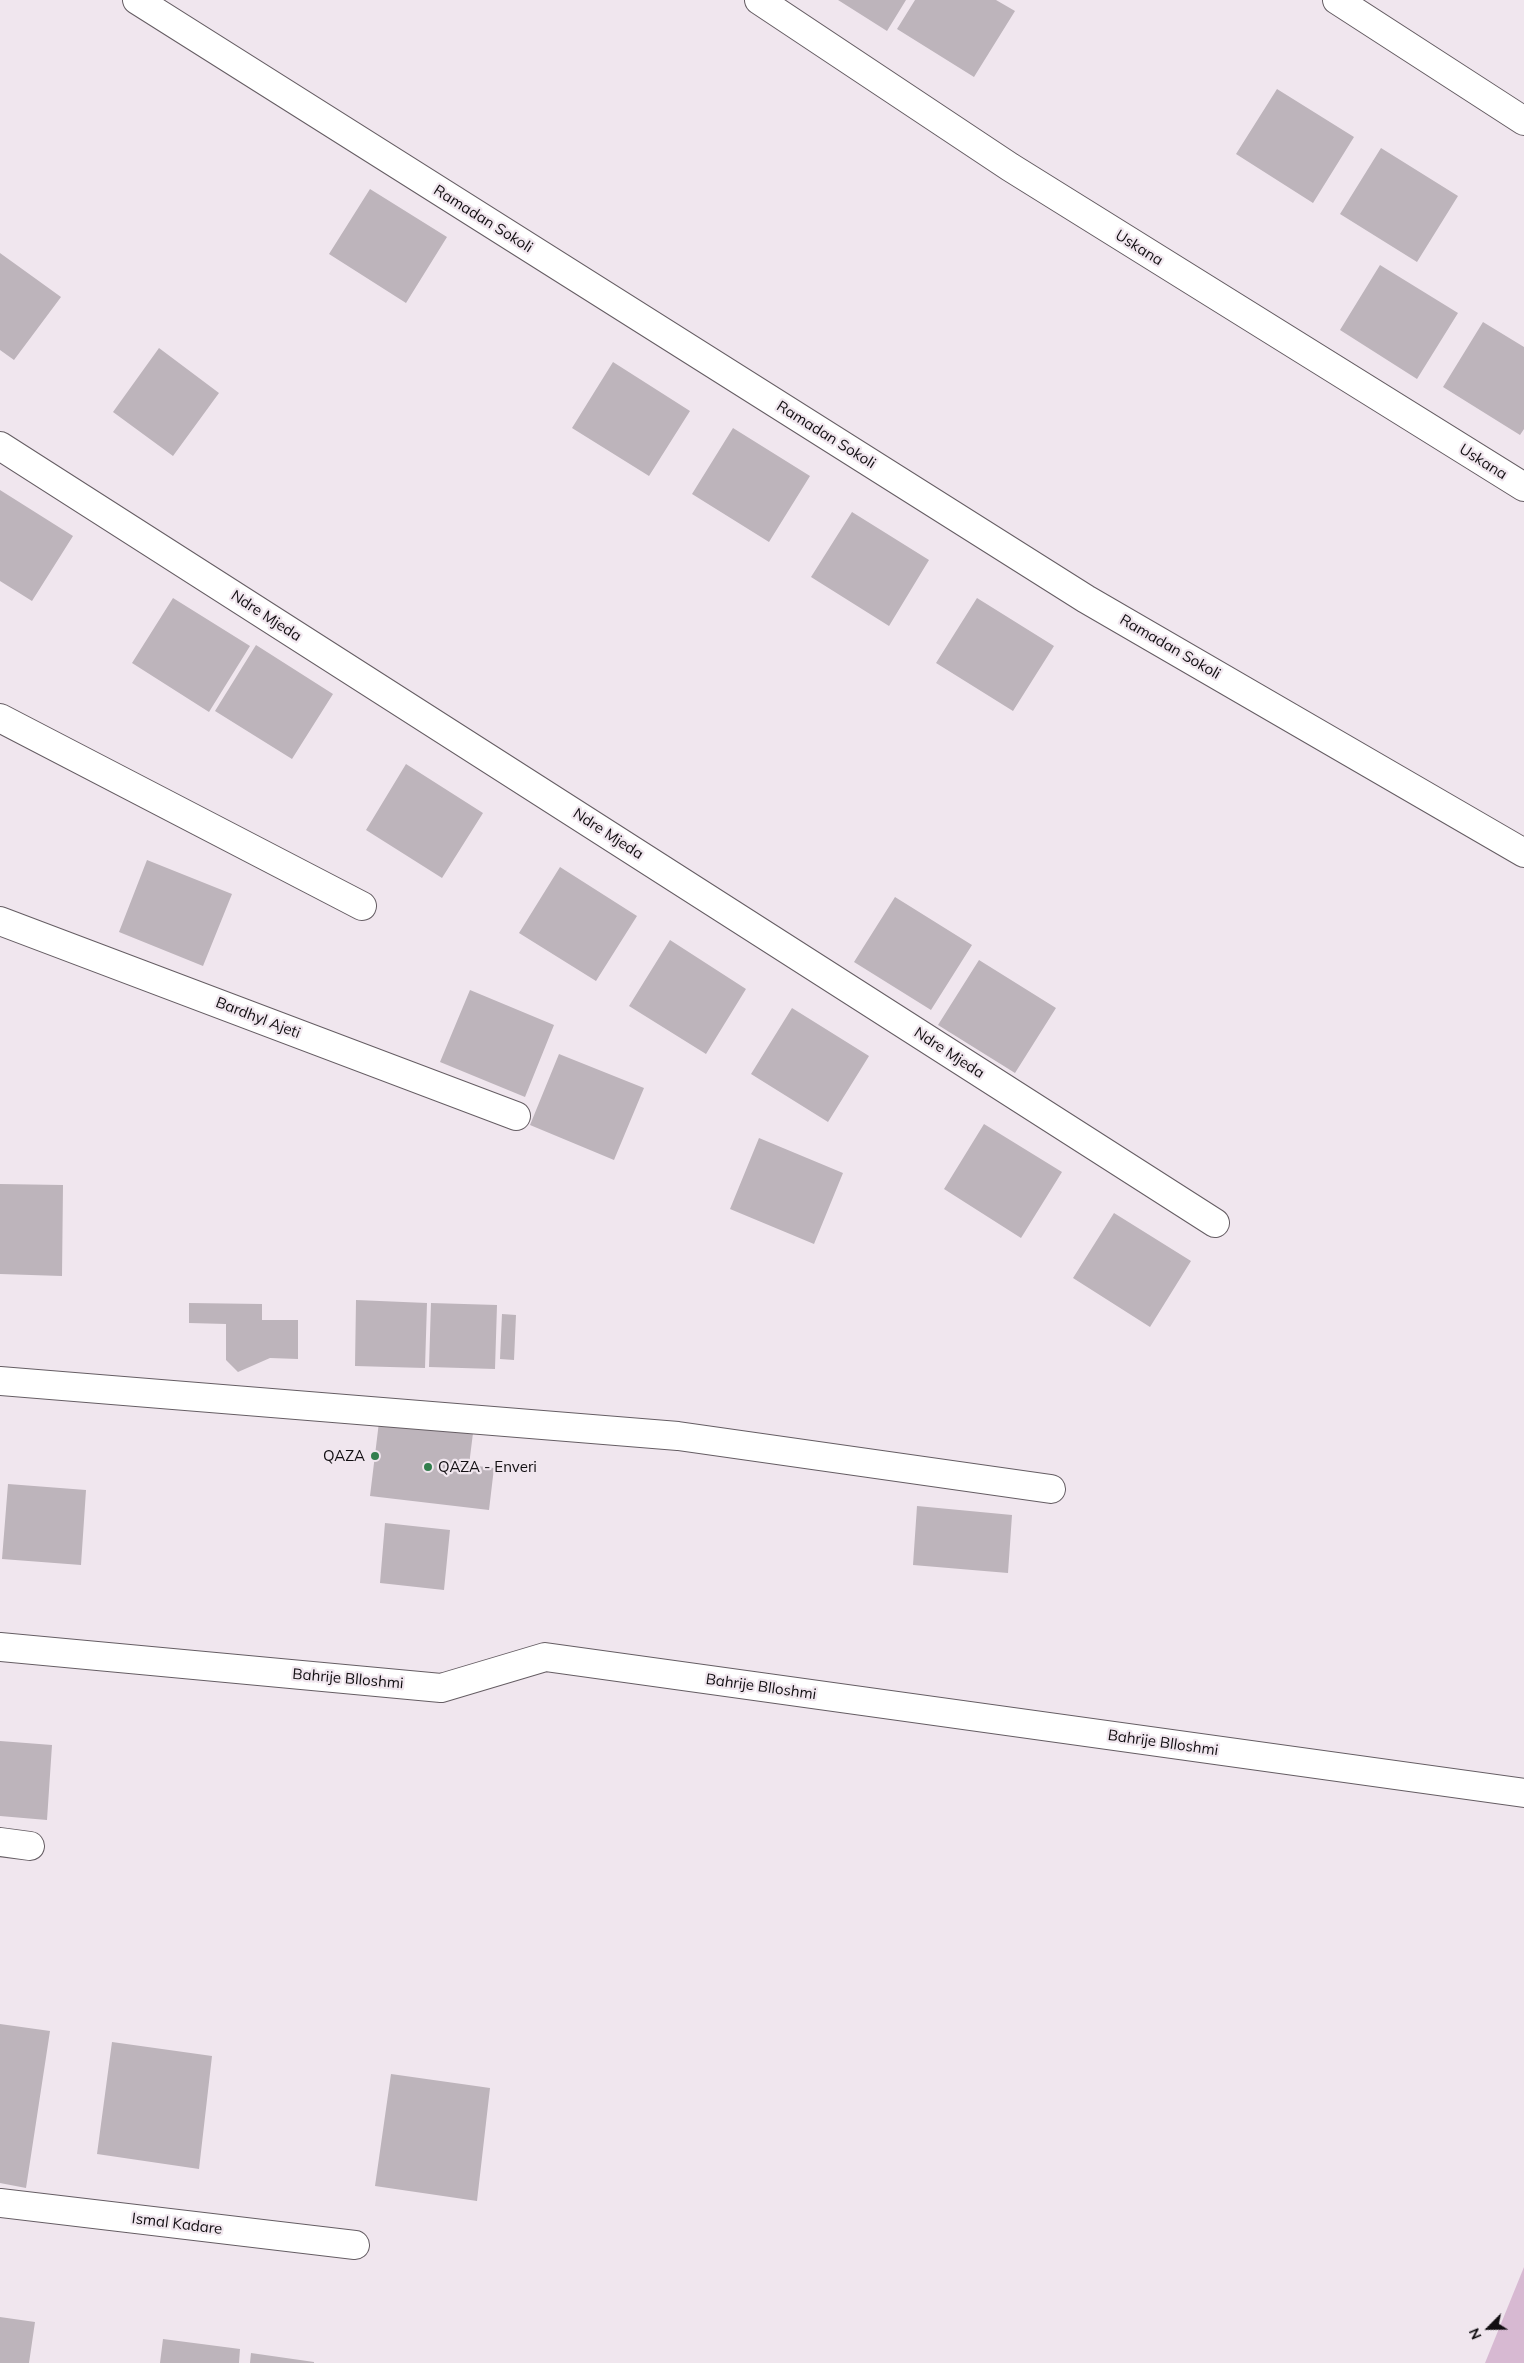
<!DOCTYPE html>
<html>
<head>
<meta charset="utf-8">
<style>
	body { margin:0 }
	#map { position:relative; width:1524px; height:2363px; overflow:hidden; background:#f0e6ee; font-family:Mulish,sans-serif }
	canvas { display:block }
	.north { position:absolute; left:1464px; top:2303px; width:50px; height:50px; -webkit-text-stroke:4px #f0e6ee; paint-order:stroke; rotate:247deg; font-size:14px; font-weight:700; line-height:20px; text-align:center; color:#110e11 }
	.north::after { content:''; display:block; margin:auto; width:18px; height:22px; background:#110e11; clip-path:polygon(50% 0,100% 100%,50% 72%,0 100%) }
</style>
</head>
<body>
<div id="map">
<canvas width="1524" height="2363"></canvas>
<div class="north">N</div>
</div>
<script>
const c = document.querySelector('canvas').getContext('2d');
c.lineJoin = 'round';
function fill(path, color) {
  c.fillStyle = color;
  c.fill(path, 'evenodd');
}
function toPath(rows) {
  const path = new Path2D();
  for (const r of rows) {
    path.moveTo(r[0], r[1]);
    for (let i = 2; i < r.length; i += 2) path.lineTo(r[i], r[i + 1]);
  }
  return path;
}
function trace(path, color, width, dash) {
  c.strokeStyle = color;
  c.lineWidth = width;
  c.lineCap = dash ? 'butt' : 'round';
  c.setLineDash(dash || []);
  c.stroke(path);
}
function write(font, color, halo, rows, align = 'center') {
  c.font = font + ' Mulish,sans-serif';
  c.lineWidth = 4.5;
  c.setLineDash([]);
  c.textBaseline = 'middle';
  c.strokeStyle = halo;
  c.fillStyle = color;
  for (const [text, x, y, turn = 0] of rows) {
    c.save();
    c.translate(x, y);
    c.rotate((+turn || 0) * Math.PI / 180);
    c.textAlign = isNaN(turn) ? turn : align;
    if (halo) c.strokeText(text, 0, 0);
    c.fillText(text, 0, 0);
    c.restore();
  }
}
fill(toPath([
	[1524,2267,1524,2363,1485,2363]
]), '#d7b9d2');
fill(toPath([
	[838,0,906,0,887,31],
	[915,0,996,0,1015,11,974,77,897,29],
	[1277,89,1354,137,1313,203,1236,154],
	[1381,148,1458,196,1417,262,1340,214],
	[370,189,447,237,406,303,329,254],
	[0,253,61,297,14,360,0,350],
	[1380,265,1458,313,1417,379,1340,330],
	[1483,322,1524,347,1524,429,1520,435,1443,387],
	[159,348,219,393,173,456,113,412],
	[613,362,690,411,649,476,572,428],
	[733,428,810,476,769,542,692,494],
	[0,490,73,536,32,601,0,581],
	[852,512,929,560,889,626,811,577],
	[173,598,250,646,209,712,132,663],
	[977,598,1054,646,1013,711,936,663],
	[256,645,333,694,292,759,215,711],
	[406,764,483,813,442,878,366,830],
	[147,860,232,894,203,966,119,932],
	[560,867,637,916,596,981,519,933],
	[895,897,972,945,931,1010,854,962],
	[670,940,746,989,706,1054,629,1006],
	[979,960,1056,1008,1015,1073,938,1025],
	[470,990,554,1025,525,1097,440,1062],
	[792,1008,869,1056,828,1122,751,1074],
	[559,1054,644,1088,614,1160,530,1125],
	[984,1124,1062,1172,1021,1238,944,1189],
	[759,1138,843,1173,814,1244,730,1209],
	[0,1184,63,1185,62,1276,0,1274],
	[1114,1213,1191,1261,1150,1327,1073,1278],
	[356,1300,427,1303,425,1368,355,1366],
	[189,1303,262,1304,262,1320,298,1320,298,1359,270,1358,238,1372,226,1360,226,1324,189,1323],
	[431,1303,497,1305,495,1369,429,1367],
	[502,1314,516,1315,514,1360,500,1359],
	[379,1422,473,1433,469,1465,494,1468,489,1510,370,1496],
	[8,1484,86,1490,81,1565,2,1559],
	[917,1506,1012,1515,1008,1573,913,1565],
	[385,1523,450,1530,444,1590,380,1583],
	[0,1741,52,1745,47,1820,0,1816],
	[0,2024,50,2031,26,2188,0,2183],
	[112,2042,212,2056,199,2169,97,2154],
	[391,2074,490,2088,477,2201,375,2186],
	[0,2317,35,2322,29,2363,0,2363],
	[163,2339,240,2349,239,2363,160,2363],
	[251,2353,314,2362,314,2363,250,2363]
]), '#bdb4bb');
const minor = toPath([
	[137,0,1086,599,1524,853],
	[759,0,1010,167,1524,487],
	[1337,0,1524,121],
	[0,446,1215,1223],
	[0,718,362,906],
	[0,921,516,1116],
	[0,1381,678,1436,1051,1489],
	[0,1647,441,1688,545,1657,1524,1793],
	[0,1842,30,1846],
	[0,2203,355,2245]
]);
trace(minor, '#655d63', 30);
trace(minor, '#fff', 28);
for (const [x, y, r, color] of [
	[375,1456,5,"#327e4d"],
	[428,1467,5,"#327e4d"]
]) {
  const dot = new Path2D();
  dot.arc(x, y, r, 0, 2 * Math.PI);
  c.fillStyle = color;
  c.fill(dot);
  trace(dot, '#f0e6ee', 2);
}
write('15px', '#110e11', '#f0e6ee', [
	["Ramadan Sokoli",483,219,32],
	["Uskana",1139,248,32],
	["Ramadan Sokoli",826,435,32],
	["Uskana",1483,462,32],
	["Ndre Mjeda",266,616,33],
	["Ramadan Sokoli",1170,647,30],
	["Ndre Mjeda",608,834,33],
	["Bardhyl Ajeti",258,1018,21],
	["Ndre Mjeda",949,1053,33],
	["Bahrije Blloshmi",348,1679,5],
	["Bahrije Blloshmi",761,1687,8],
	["Bahrije Blloshmi",1163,1743,8],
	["Ismal Kadare",177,2224,7]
]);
write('15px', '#110e11', '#f0e6ee', [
	["QAZA",365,1456],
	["QAZA - Enveri",438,1467,"left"]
], 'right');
</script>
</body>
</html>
